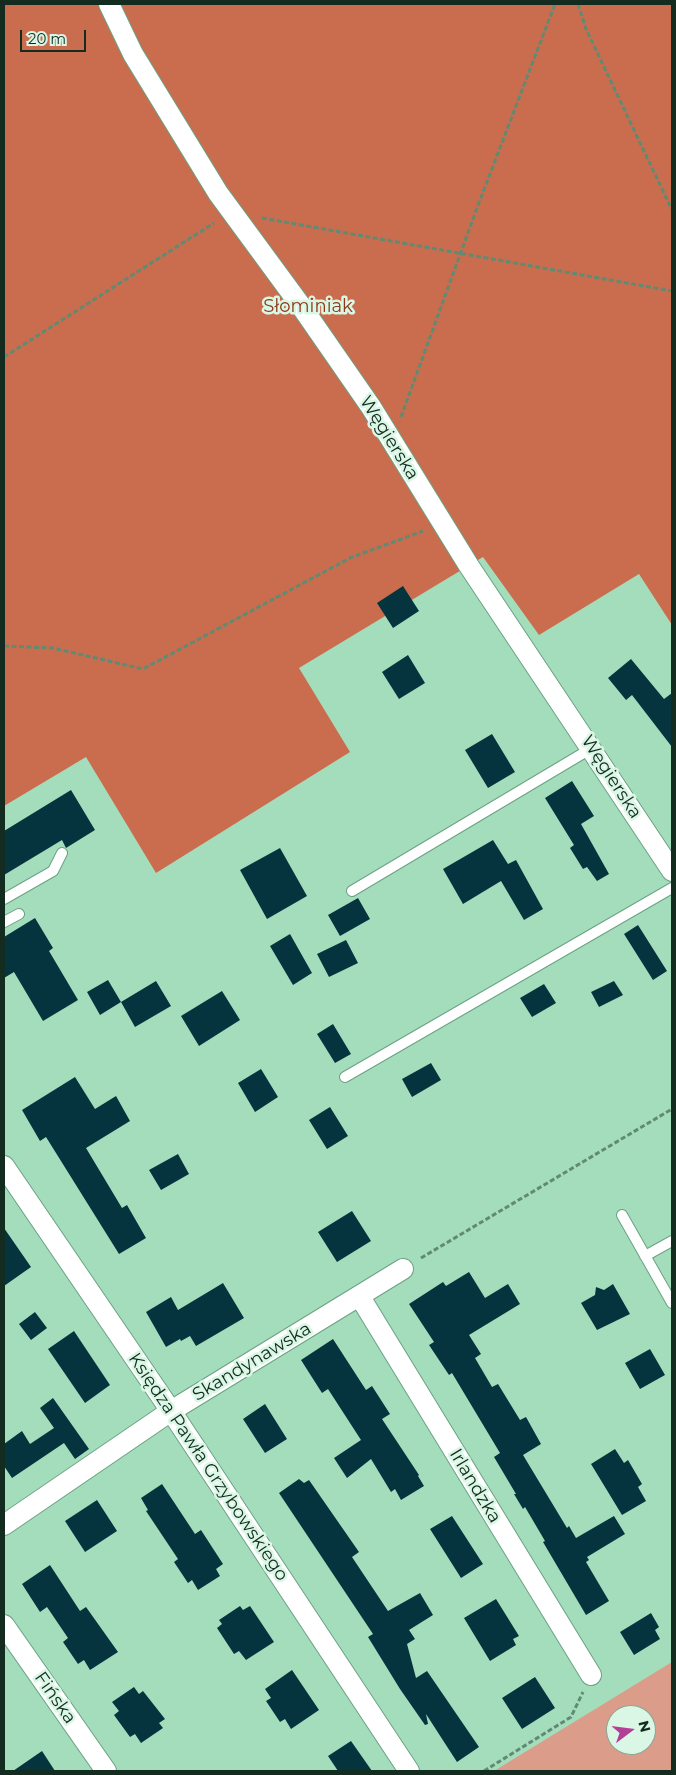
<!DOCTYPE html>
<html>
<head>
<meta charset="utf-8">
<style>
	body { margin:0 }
	#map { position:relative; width:676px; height:1775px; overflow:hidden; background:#a4ddbc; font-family:Montserrat,sans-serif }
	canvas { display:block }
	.frame { position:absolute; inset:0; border:5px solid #142b1f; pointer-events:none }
	.north { position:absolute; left:606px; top:1705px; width:50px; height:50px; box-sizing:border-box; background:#daf7e5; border:1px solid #8ba596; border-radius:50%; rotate:75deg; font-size:14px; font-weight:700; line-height:20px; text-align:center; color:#142b1f }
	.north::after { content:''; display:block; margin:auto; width:18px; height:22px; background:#b33f97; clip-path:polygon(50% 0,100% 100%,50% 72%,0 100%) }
	.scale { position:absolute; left:20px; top:30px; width:66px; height:22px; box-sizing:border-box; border:2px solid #142b1f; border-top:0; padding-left:6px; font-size:15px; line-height:18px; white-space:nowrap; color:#142b1f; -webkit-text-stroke:4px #daf7e5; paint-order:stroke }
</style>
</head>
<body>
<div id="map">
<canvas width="676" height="1775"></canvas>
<div class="frame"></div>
<div class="north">N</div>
<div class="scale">20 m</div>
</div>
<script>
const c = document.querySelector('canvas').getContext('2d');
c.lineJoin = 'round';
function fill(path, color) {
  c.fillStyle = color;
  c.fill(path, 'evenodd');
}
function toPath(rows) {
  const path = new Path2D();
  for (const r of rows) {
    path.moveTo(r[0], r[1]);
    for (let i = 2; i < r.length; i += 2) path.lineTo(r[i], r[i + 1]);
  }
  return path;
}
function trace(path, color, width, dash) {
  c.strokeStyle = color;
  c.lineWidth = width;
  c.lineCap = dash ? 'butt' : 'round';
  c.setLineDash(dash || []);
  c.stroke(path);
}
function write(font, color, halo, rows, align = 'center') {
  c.font = font + ' Montserrat,sans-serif';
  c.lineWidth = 5;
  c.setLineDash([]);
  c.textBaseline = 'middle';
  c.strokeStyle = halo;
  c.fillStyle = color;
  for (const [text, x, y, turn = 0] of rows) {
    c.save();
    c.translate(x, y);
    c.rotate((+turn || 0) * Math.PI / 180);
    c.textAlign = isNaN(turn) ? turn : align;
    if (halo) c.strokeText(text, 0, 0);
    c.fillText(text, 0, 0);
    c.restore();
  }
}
fill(toPath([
	[672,1662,672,1771,494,1771],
	[616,1715,646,1715,646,1745,616,1745]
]), '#db9d89');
fill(toPath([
	[4,4,672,4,672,625,639,574,539,635,483,557,299,668,350,752,156,873,86,757,4,806]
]), '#ca6d4e');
fill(toPath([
	[403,586,419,611,393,628,377,603],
	[408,655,425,683,399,699,382,672],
	[631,659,664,699,672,693,672,747,632,695,626,700,608,678],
	[492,734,515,772,488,788,465,750],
	[572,781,594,816,581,824,609,874,597,881,587,867,583,869,570,848,574,845,545,798],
	[71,790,95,830,66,848,62,840,4,875,4,831],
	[493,840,508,864,516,860,543,909,524,920,501,881,463,904,443,869],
	[280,848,307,896,267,919,240,870],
	[358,898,370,919,340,936,328,915],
	[35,918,53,948,49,951,78,1000,43,1021,14,972,4,978,4,937],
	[638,925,667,971,653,980,624,934],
	[290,934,312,973,293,985,270,946],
	[346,940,358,963,329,977,317,954],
	[108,980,121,1002,100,1015,87,992],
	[156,981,171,1006,135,1027,121,1002],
	[614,981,623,995,599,1007,591,992],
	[544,984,556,1003,532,1017,520,998],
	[222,991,240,1020,199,1046,181,1016],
	[333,1024,351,1054,335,1063,317,1034],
	[431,1063,441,1080,412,1097,402,1079],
	[261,1069,278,1097,255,1112,238,1083],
	[75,1077,95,1109,116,1096,130,1121,86,1148,122,1208,127,1205,146,1238,119,1254,46,1137,40,1141,22,1110],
	[330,1107,348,1136,327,1149,309,1120],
	[178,1154,189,1174,161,1190,149,1170],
	[352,1211,371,1241,337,1262,318,1232],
	[4,1228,31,1267,4,1286],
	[469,1272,485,1298,508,1284,520,1304,469,1335,481,1354,475,1358,492,1387,498,1384,520,1420,526,1417,541,1444,523,1455,567,1528,569,1526,576,1538,614,1516,625,1534,587,1557,589,1560,586,1562,609,1601,586,1615,543,1542,545,1541,525,1507,523,1509,514,1494,516,1494,494,1457,500,1453,452,1373,449,1375,429,1345,434,1342,409,1304,443,1282,446,1286],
	[223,1283,244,1318,196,1346,190,1336,181,1341,180,1339,166,1347,146,1312,171,1297,178,1310],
	[613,1284,630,1314,597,1330,581,1303,595,1295,596,1287,604,1290],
	[35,1312,47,1328,31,1340,19,1324],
	[74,1331,110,1385,85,1403,48,1349],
	[333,1339,366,1390,372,1386,390,1414,382,1419,419,1475,418,1476,424,1486,401,1500,395,1489,391,1492,371,1459,347,1478,334,1458,361,1440,328,1389,322,1393,301,1360],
	[650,1349,665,1375,640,1389,625,1363],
	[53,1398,89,1449,75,1459,64,1443,12,1478,4,1466,4,1444,22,1431,30,1444,54,1428,40,1408],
	[265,1404,287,1439,265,1453,243,1419],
	[615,1449,624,1463,628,1460,642,1484,638,1487,646,1501,622,1515,591,1464],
	[299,1479,304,1483,309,1480,359,1552,352,1557,388,1611,420,1593,433,1615,409,1630,415,1639,407,1644,416,1678,427,1671,479,1747,457,1762,426,1714,428,1724,425,1725,400,1689,368,1637,373,1634,279,1493],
	[162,1484,195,1534,201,1530,223,1564,216,1569,220,1576,198,1590,192,1580,188,1583,174,1562,178,1559,146,1511,148,1510,141,1498],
	[97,1500,117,1531,85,1552,65,1521],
	[452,1516,483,1564,461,1578,430,1529],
	[50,1565,80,1611,86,1607,118,1652,90,1670,84,1660,78,1664,63,1642,68,1638,47,1607,40,1612,22,1584],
	[496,1599,519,1636,513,1639,516,1645,490,1661,464,1618],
	[240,1606,243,1610,250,1606,274,1642,246,1660,239,1651,234,1654,217,1628,222,1624,219,1620],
	[651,1613,659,1627,655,1630,660,1639,634,1655,620,1632],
	[292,1670,319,1710,291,1729,285,1719,280,1722,266,1701,271,1698,265,1689],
	[535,1677,555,1708,522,1729,502,1698],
	[134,1687,139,1694,143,1691,165,1719,159,1723,163,1728,141,1743,135,1734,130,1737,114,1715,119,1711,112,1702],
	[351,1741,372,1771,338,1771,328,1756],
	[42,1751,55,1771,13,1771]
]), '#05343f');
const lane = toPath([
	[352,891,592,748],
	[4,899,53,871,62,853],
	[4,922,19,914],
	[345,1077,672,888],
	[622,1215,672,1303],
	[645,1256,672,1241]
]);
const street = toPath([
	[109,4,133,54,218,193,301,306,371,407,469,566,672,871],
	[4,1166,171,1411,409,1771],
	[360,1297,591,1675],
	[4,1525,171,1411,403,1269],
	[4,1625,106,1771]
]);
trace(lane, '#6aa283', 12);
trace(street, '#6aa283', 22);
trace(toPath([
	[578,4,586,29,672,210],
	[262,218,672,291],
	[4,357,214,223],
	[401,417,477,208,555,4],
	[4,646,53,648,143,669,350,558,423,531],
	[421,1258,672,1109],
	[484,1771,571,1717,583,1692]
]), '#618a72', 3, [5, 2.5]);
trace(lane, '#fff', 10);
trace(street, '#fff', 20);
write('18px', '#8e3819', '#daf7e5', [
	["Słominiak",308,307]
]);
write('18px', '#142b1f', '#daf7e5', [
	["Węgierska",389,438,58],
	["Węgierska",611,777,57],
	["Skandynawska",252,1362,-31],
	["Księdza Pawła Grzybowskiego",208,1467,56],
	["Irlandzka",475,1486,59],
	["Fińska",55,1698,55]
]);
</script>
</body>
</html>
